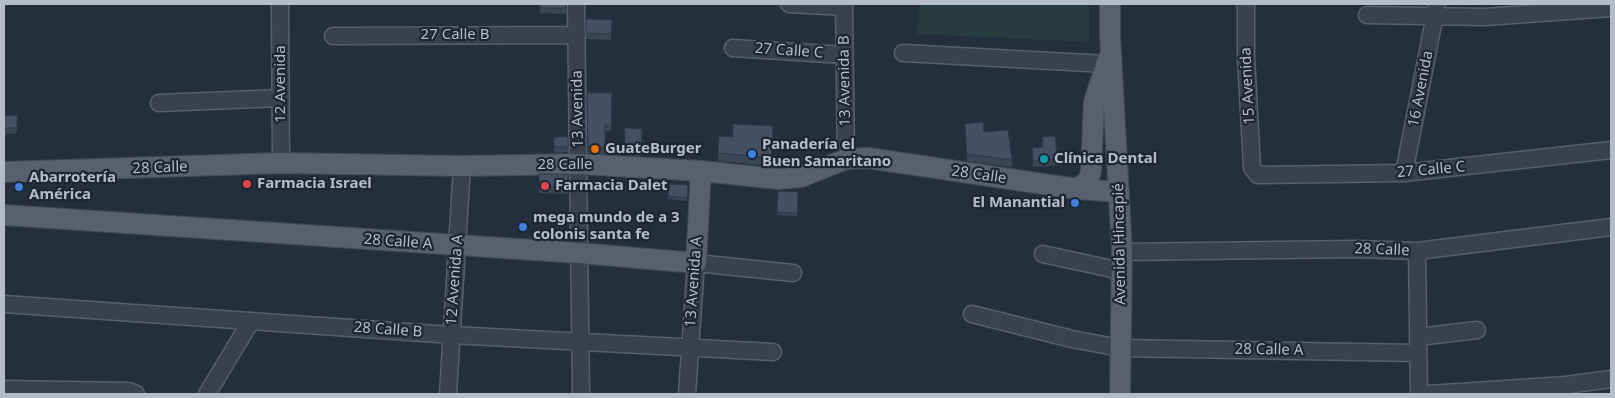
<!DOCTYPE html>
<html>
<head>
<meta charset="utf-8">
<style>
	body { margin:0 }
	#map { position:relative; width:1615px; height:398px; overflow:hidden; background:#242f3e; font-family:"Noto Sans",sans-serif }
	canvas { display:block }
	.frame { position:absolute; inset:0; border:5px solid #b4bcc9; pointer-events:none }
</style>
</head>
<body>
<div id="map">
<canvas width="1615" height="398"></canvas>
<div class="frame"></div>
</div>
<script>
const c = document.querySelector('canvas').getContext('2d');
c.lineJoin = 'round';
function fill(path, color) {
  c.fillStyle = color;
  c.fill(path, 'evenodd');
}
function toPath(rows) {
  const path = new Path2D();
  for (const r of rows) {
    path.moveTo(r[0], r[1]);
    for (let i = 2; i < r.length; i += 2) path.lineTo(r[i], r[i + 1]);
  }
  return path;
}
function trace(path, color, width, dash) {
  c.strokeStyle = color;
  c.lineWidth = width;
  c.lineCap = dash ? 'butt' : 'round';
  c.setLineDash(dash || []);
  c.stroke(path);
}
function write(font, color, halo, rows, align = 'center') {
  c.font = font + ' "Noto Sans",sans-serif';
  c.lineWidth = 4.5;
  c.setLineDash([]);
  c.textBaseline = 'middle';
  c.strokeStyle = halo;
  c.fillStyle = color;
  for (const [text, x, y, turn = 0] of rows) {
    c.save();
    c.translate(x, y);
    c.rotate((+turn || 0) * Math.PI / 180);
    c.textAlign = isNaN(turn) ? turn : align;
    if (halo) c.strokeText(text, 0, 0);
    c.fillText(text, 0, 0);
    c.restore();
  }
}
fill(toPath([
	[920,4,1089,4,1089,42,917,34]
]), '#263c3f');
const minor = toPath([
	[280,4,281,163],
	[576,4,581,394],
	[789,4,844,7],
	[844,4,846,159],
	[1246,4,1246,56,1252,168,1258,175,1404,173,1611,150],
	[1367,15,1485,17,1611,8],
	[333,36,577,35],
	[733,48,844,55],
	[903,53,1107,64],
	[159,103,281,98],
	[1404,173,1437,4],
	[1417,251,1419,394],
	[1122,252,1357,249,1417,251,1611,227],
	[1043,254,1121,271],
	[4,304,452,335,773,352],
	[972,314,1072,339,1120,348,1417,353],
	[1418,337,1477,330],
	[4,389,129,391,136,394],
	[207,394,251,321],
	[448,394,462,166],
	[687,394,696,263,793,273],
	[1428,394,1566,385,1611,379]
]);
const major = toPath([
	[1110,4,1110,35,1122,252,1120,394],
	[4,172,281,163,462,166,579,164,701,171,778,179,801,177,846,159,868,158,1077,189,1119,192],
	[1077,189,1088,181,1091,171,1094,102,1108,59],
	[4,215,579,253,696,263,701,171]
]);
trace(minor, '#565f6c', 19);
trace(major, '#414a57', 22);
trace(minor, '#38414e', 16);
trace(major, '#56606e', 20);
fill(toPath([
	[540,4,567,4,566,14,540,13],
	[586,19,612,20,611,40,586,39],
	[587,93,612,93,611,131,605,131,605,154,588,153],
	[17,115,17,133,4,134,4,116],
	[965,124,984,132,1012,160,1012,167,967,161],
	[773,126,771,166,718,161,718,153],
	[625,128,642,129,641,156,625,155],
	[554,137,568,137,568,152,554,153],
	[1042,137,1057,159,1057,165,1033,167,1032,148,1042,147],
	[539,174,568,174,568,194,539,193],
	[688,185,687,201,668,199,668,196],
	[778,191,798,192,797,216,777,215]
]), '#3b4654');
const building = toPath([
	[540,4,566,4,566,8,540,8,540,4],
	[586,19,612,20,611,34,586,33,586,19],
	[587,93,612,93,611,126,605,125,605,148,588,147,587,93],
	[17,115,17,128,4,128,4,116,17,115],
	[983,122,984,132,1008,130,1012,160,967,154,965,124,983,122],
	[733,124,773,126,771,158,718,153,719,136,733,137,733,124],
	[625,128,642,129,641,150,625,149,625,128],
	[1055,136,1057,159,1033,161,1032,148,1043,147,1042,137,1055,136],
	[554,137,568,137,568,147,554,147,554,137],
	[539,174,568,174,568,188,539,187,539,174],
	[670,184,688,185,687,198,668,196,670,184],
	[778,191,798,192,797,213,777,212,778,191]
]);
fill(building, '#455162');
trace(building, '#303945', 1);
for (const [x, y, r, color] of [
	[595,149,5,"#e8710a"],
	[752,154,5,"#3f7fe0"],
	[1044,159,5,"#0f9aa8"],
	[247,184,5,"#e0444e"],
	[545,186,5,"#e0444e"],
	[19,187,5,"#3f7fe0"],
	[1075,203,5,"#3f7fe0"],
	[523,227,5,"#3f7fe0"]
]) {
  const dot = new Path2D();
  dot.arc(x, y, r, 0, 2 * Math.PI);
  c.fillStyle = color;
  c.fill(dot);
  trace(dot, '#1d2633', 2);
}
write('15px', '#b4bcc9', '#1d2633', [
	["27 Calle B",455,35],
	["27 Calle C",789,51,4],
	["13 Avenida B",845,81,-91],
	["12 Avenida",281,84,-90],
	["15 Avenida",1248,86,-93],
	["16 Avenida",1421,89,-79],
	["13 Avenida",578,109,-91],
	["28 Calle",565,165],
	["28 Calle",160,168,-2],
	["27 Calle C",1431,170,-5],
	["28 Calle",979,175,8],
	["28 Calle A",398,242,4],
	["Avenida Hincapié",1120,244,-91],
	["28 Calle",1382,250,2],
	["12 Avenida A",455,280,-86],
	["13 Avenida A",694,282,-86],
	["28 Calle B",388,330,4],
	["28 Calle A",1269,350,1]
]);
write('bold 15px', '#b4bcc9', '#1d2633', [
	["Panadería el",762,145],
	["Buen Samaritano",762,162],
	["GuateBurger",605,149],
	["Clínica Dental",1054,159],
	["Abarrotería",29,178],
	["América",29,195],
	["Farmacia Israel",257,184],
	["Farmacia Dalet",555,186],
	["El Manantial",1065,203,"right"],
	["mega mundo de a 3",533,218],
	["colonis santa fe",533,235]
], 'left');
</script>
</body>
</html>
